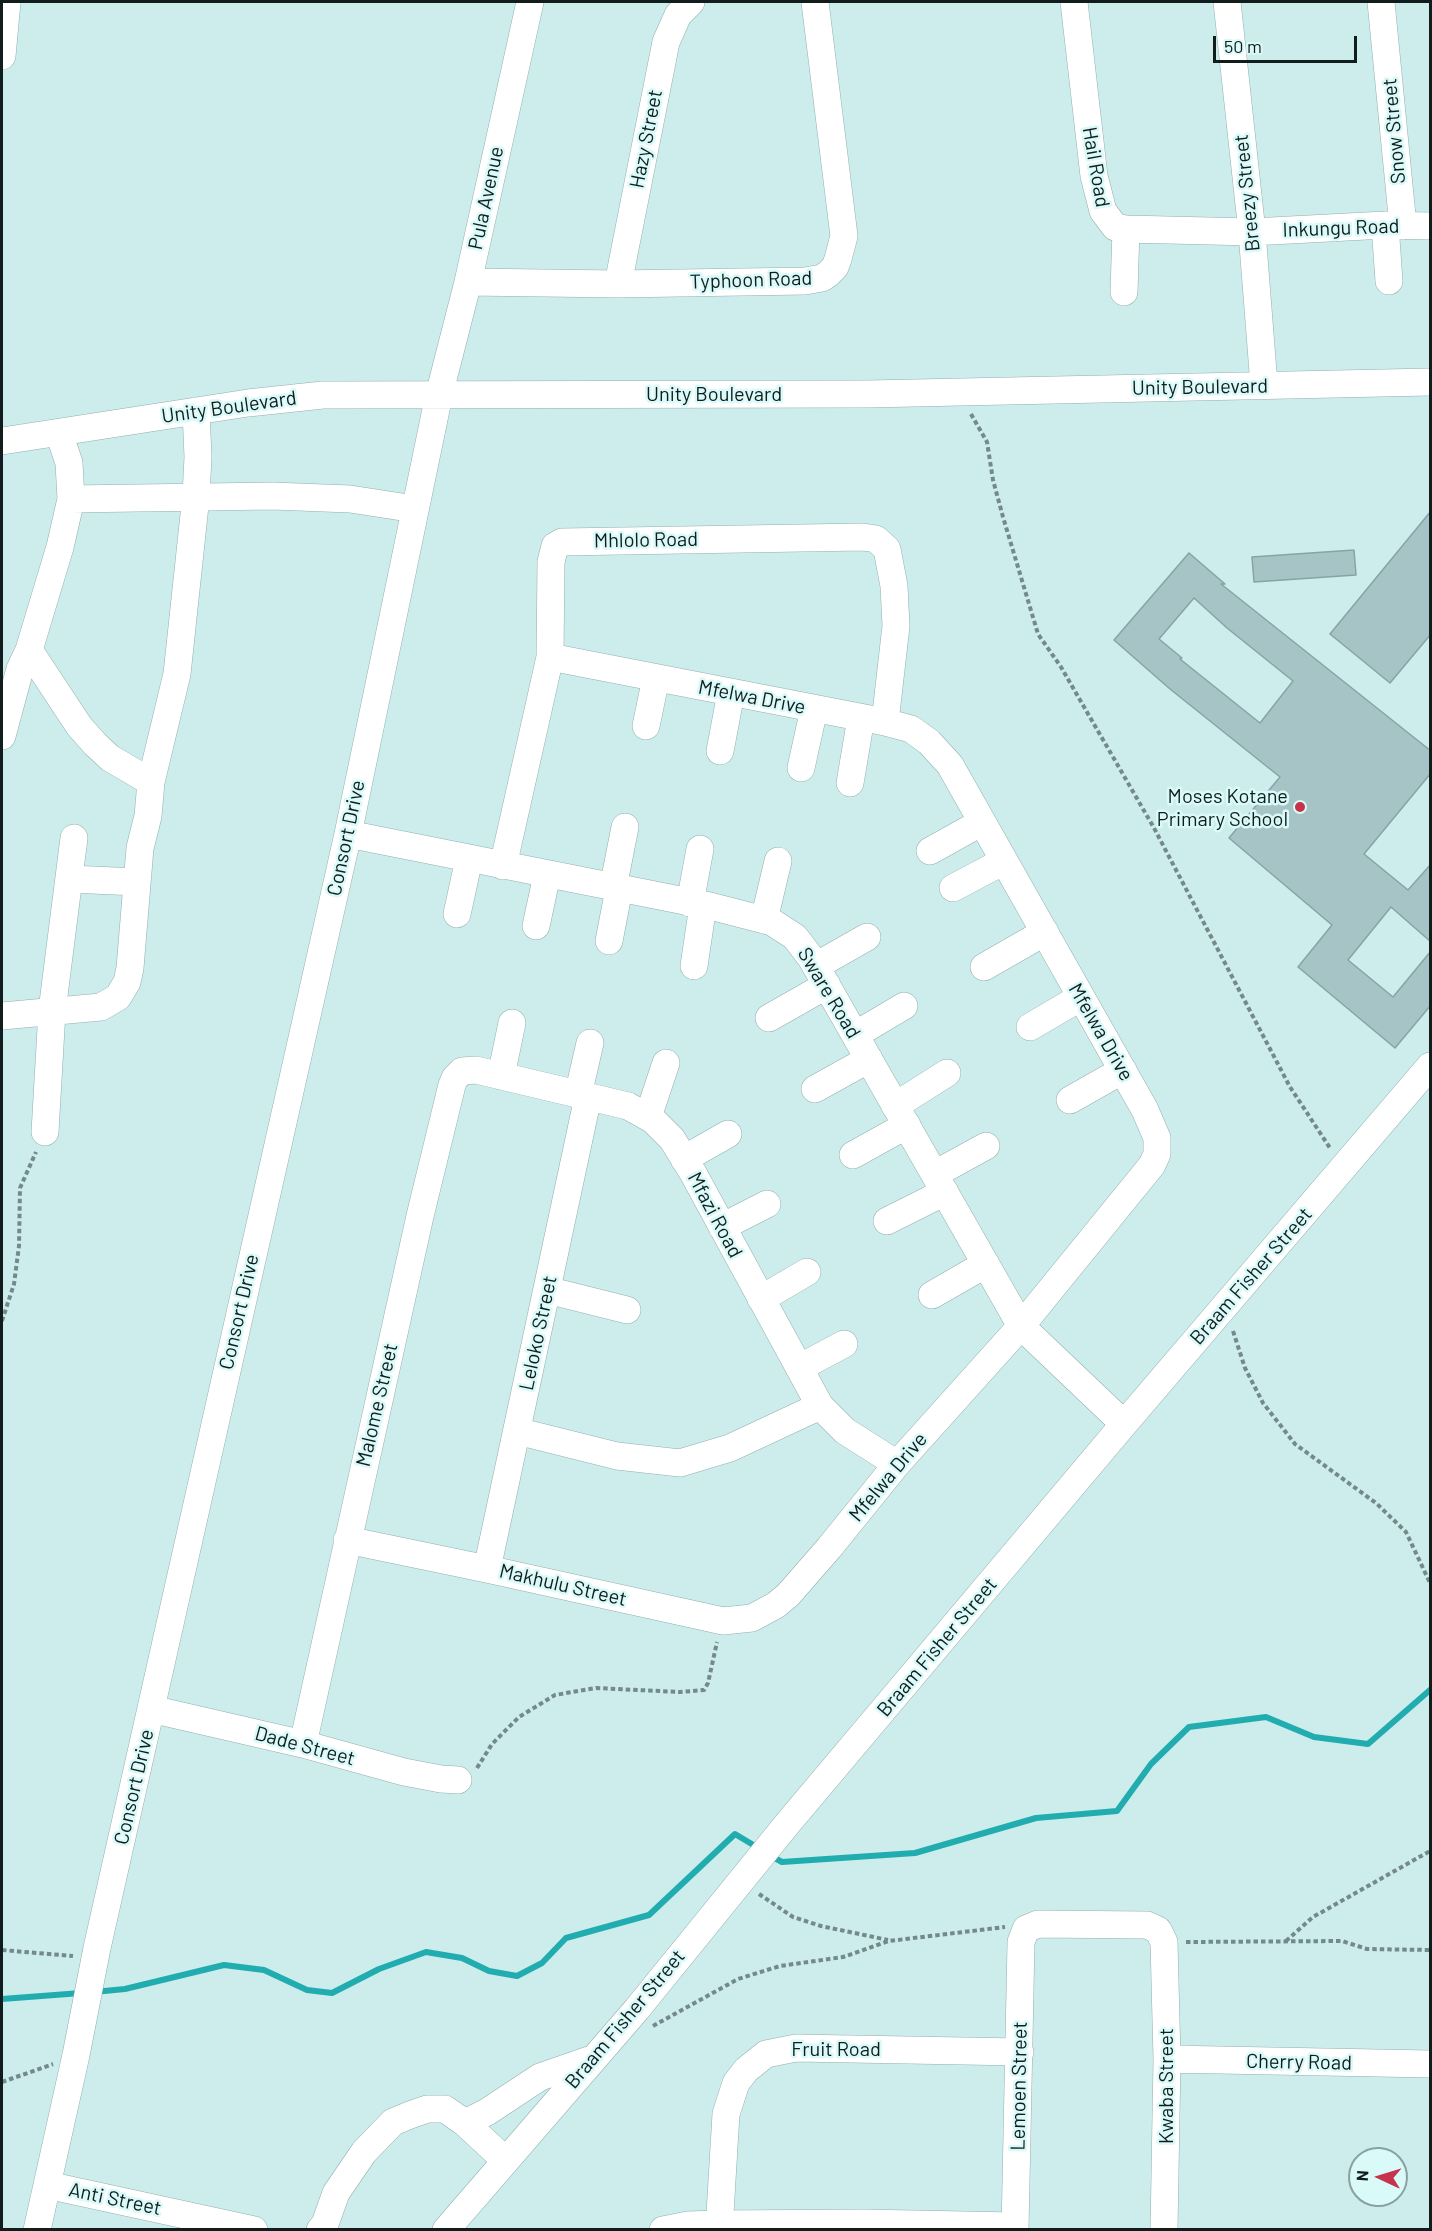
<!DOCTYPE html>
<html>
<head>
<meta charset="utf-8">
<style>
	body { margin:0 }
	#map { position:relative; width:1432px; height:2231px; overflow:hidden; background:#cdecec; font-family:Barlow,sans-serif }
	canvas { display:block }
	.frame { position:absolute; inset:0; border:3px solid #111d1d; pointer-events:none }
	.north { position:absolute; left:1348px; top:2147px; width:60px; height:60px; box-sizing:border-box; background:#daf9f9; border:2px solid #8aa1a1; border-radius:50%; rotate:274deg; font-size:16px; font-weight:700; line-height:24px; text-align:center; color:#111d1d }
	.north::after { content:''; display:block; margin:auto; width:21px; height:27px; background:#c5344a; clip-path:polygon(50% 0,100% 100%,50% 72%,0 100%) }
	.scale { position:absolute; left:1213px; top:36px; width:144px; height:27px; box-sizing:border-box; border:3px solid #111d1d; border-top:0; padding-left:8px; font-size:18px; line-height:21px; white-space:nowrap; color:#111d1d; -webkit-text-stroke:4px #daf9f9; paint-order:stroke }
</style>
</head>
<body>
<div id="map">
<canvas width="1432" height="2231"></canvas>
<div class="frame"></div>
<div class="north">N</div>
<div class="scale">50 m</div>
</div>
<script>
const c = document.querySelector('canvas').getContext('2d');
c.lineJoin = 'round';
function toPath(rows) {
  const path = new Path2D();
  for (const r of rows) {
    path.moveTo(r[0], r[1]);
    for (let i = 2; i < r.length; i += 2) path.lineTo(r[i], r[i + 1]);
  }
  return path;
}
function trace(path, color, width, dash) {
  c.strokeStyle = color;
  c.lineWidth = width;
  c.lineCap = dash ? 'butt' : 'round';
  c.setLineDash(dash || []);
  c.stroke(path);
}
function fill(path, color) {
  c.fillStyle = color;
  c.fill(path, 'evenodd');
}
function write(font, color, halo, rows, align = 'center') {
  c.font = font + ' Barlow,sans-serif';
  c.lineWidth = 5;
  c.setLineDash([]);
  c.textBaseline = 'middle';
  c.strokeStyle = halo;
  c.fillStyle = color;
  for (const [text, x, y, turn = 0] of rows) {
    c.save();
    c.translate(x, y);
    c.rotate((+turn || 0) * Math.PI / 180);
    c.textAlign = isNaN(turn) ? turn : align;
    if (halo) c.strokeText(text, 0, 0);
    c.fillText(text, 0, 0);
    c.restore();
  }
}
trace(toPath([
	[771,1856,782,1862,915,1853,1036,1818,1117,1811,1151,1764,1189,1727,1266,1717,1314,1737,1368,1744,1430,1690],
	[94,1992,125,1989,224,1965,264,1970,307,1990,332,1993,379,1969,426,1952,462,1958,489,1971,517,1976,542,1963,566,1938,649,1915,735,1834,760,1849],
	[2,1999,81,1993]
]), '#21acaf', 6);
const building = toPath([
	[1431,511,1431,634,1390,683,1330,634,1431,511],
	[1354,550,1356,575,1254,582,1252,557,1354,550],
	[1189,553,1225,584,1221,584,1431,751,1431,773,1364,854,1408,890,1431,864,1431,942,1391,907,1348,960,1393,997,1431,951,1431,1005,1395,1048,1298,967,1332,925,1229,838,1280,777,1170,689,1114,640,1189,553],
	[1194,598,1227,628,1293,681,1260,723,1180,659,1182,658,1159,639,1194,598]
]);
fill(building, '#a6c4c5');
trace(building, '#87a4a4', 1.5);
const minor = toPath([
	[1074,2,1094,176,1103,211,1115,227,1126,229,1252,232,1385,225,1430,226],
	[1227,2,1252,232,1264,385],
	[1381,2,1403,226],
	[2,56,7,2],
	[1385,225,1389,281],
	[468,282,618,284,805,281,822,278,828,274,835,267,838,259,844,236,815,2],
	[618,284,666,42,678,15,691,2],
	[1124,292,1126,229],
	[2,441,248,403,323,395,868,394,1430,382],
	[71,499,273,496,350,499,415,509],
	[29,650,79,726,95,744,110,758,151,782],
	[646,726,656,678],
	[2,736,20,669,29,650,60,547,71,499,69,463,59,433],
	[720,751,731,693],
	[801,768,814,709],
	[850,783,861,718],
	[348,834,710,906,772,922,795,937,811,958,1021,1326,1124,1424],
	[930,851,982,822],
	[503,866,550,657,551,562,555,546,562,542,863,537,876,539,887,549,894,586,896,626,885,722],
	[70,879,137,882],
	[613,888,625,827],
	[953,888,1004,861],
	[690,903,700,849],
	[457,914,469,859],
	[764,920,778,861],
	[536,926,547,875],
	[609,941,619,889],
	[694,966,703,905],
	[816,966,867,937],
	[984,967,1045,932],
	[2,1016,101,1007,118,997,127,982,130,968,140,848,148,816,151,782,177,674,196,496,198,457,196,411],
	[769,1018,827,985],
	[1030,1027,1081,997],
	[855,1035,904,1006],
	[501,1076,512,1023],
	[815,1089,869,1059],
	[578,1095,590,1043],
	[1070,1100,1123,1070],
	[895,1106,947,1073],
	[648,1117,666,1063],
	[45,1132,52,1011,74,838],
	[853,1155,907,1125],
	[684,1159,728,1134],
	[935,1174,986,1146],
	[887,1221,945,1192],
	[722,1227,767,1204],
	[547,1290,627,1310],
	[932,1295,986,1264],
	[761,1299,807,1272],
	[799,1368,844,1344],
	[517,1431,617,1456,680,1463,730,1448,820,1406],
	[347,1540,487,1569,705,1617,723,1621,752,1618,776,1605,788,1595,829,1548,897,1464,1021,1326,1152,1165,1157,1154,1157,1138,1145,1110,950,765,929,742,911,729,885,722,550,657],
	[487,1569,588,1097],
	[151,1709,303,1744,404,1772,441,1779,458,1780],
	[303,1744,420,1216,452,1085,455,1078,462,1071,476,1070,628,1106,653,1120,672,1139,693,1173,820,1406,845,1431,897,1464],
	[1167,2059,1430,2064],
	[465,2123,487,2112,540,2077,589,2060],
	[47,2185,254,2230],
	[37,2230,76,2055,97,1948,348,834,439,395,468,282,530,2],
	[320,2230,325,2224,336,2193,364,2152,393,2122,410,2115,427,2109,445,2109,465,2123,505,2160],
	[446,2230,637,2009,788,1823,1124,1424,1430,1066],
	[663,2230,688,2225,719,2224,864,2223,1015,2226],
	[719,2230,726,2114,736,2083,746,2070,766,2054,796,2048,1020,2052],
	[1015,2230,1021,1942,1026,1929,1038,1924,1147,1925,1158,1930,1164,1942,1167,2059,1164,2230]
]);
trace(minor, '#92afaf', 28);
trace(toPath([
	[971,414,987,442,993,480,1003,517,1038,634,1061,667,1154,828,1290,1087,1330,1148],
	[2,1321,14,1284,19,1246,20,1188,36,1152],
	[1233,1331,1245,1368,1263,1403,1295,1444,1376,1503,1406,1532,1430,1583],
	[477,1768,492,1744,519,1717,555,1695,596,1688,680,1692,704,1690,708,1683,717,1642],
	[759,1894,793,1917,821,1926,888,1940],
	[1286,1941,1313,1917,1430,1851],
	[1186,1942,1342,1941,1367,1949,1430,1950],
	[2,1950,73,1956],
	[653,2026,738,1979,780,1966,843,1957,889,1941,1005,1927],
	[2,2082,53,2064]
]), '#748a8a', 4, [4.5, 3]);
trace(minor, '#fff', 27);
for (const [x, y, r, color] of [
	[1300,807,6,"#c5344a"]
]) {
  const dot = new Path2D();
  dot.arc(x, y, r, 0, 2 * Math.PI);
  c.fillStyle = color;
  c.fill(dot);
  trace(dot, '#daf9f9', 2);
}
write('20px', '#111d1d', '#daf9f9', [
	["Snow Street",1394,131,-95],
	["Hazy Street",646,139,-79],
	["Hail Road",1096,167,80],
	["Breezy Street",1247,193,-96],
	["Pula Avenue",486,198,-78],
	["Inkungu Road",1341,228,-2],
	["Typhoon Road",751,280,-2],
	["Unity Boulevard",1200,387,-1],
	["Unity Boulevard",714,394],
	["Unity Boulevard",229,407,-8],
	["Mhlolo Road",646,540,-1],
	["Mfelwa Drive",752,697,11],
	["Consort Drive",346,838,-78],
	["Sware Road",829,993,59],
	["Mfelwa Drive",1101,1032,60],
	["Mfazi Road",715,1215,62],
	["Braam Fisher Street",1251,1276,-49],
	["Consort Drive",239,1312,-77],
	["Leloko Street",538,1333,-78],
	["Malome Street",377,1405,-77],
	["Mfelwa Drive",888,1477,-50],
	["Makhulu Street",563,1585,13],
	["Braam Fisher Street",937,1647,-50],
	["Dade Street",305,1746,15],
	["Consort Drive",134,1787,-77],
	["Braam Fisher Street",625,2019,-50],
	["Fruit Road",836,2049],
	["Cherry Road",1299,2062,1],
	["Lemoen Street",1019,2086,-89],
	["Kwaba Street",1166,2086,-90],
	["Anti Street",115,2199,12]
]);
write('20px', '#111d1d', '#daf9f9', [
	["Moses Kotane",1288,796],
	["Primary School",1288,819]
], 'right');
</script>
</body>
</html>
